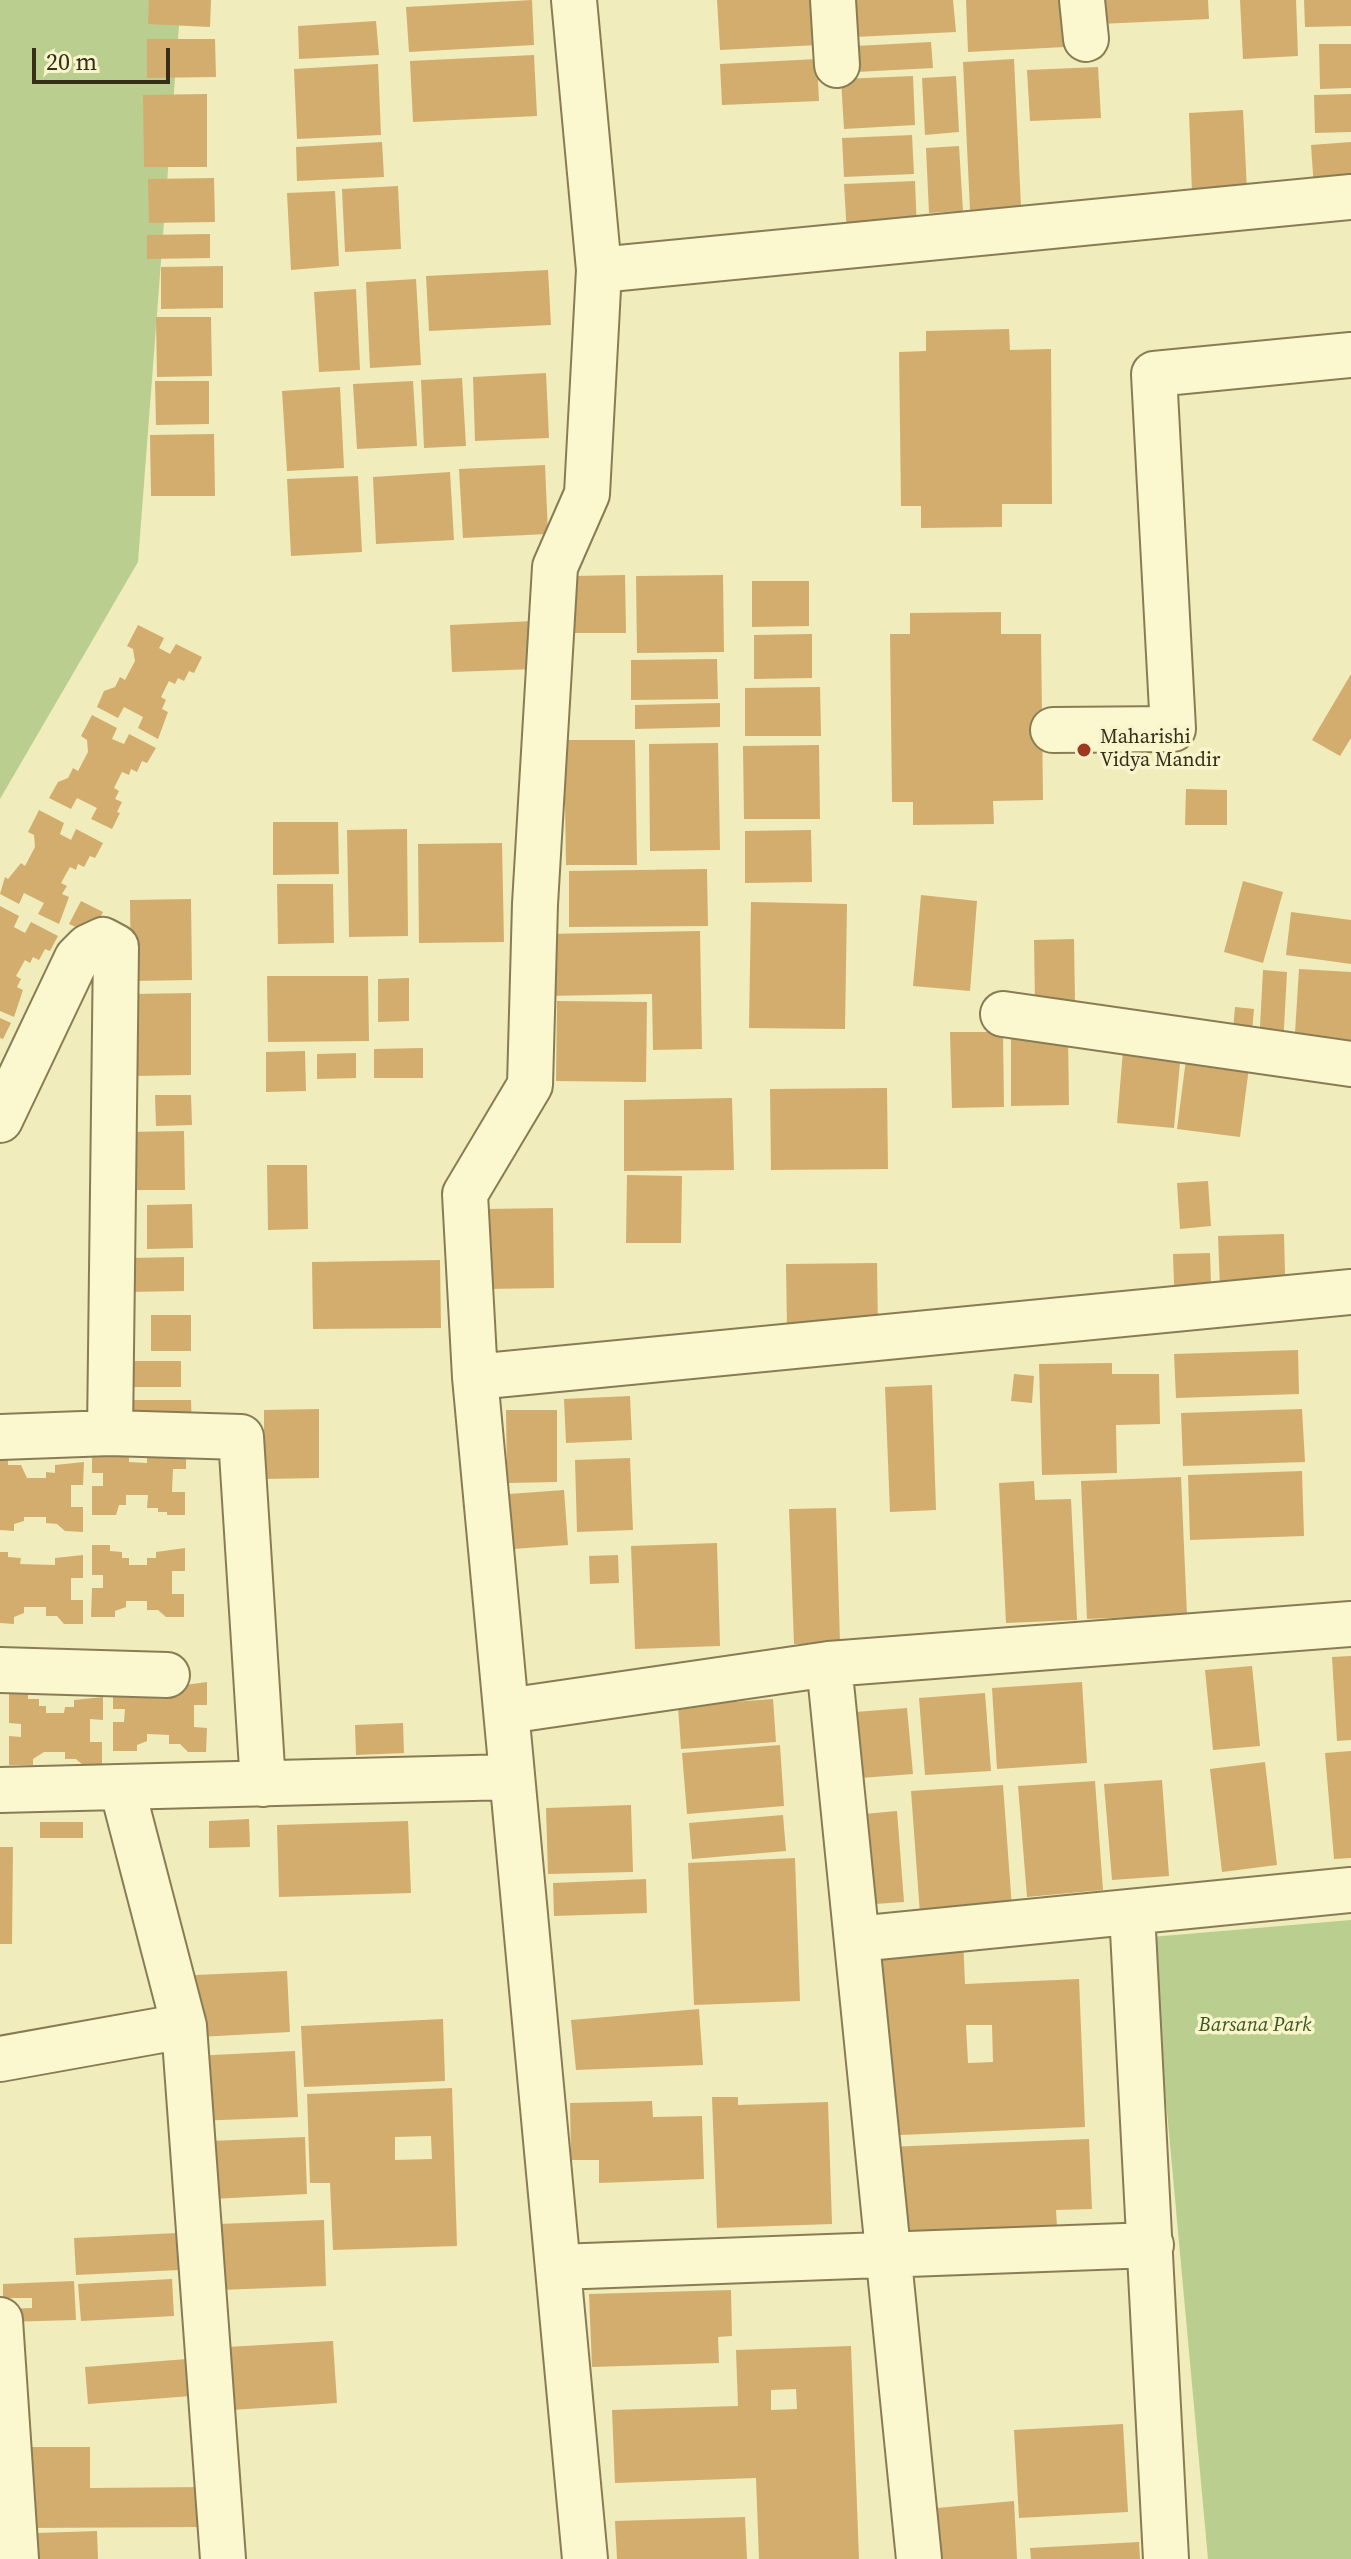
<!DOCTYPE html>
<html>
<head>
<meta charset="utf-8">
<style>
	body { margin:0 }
	#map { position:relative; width:1351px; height:2559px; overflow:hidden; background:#f1ecbb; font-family:"Source Serif 4",serif }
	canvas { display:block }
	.scale { position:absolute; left:32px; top:48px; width:138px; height:36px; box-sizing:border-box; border:4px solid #372e1a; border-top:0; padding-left:10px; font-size:24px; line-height:28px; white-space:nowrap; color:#372e1a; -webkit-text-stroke:6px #f8f4cb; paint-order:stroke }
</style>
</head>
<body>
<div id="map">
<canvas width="1351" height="2559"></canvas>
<div class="scale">20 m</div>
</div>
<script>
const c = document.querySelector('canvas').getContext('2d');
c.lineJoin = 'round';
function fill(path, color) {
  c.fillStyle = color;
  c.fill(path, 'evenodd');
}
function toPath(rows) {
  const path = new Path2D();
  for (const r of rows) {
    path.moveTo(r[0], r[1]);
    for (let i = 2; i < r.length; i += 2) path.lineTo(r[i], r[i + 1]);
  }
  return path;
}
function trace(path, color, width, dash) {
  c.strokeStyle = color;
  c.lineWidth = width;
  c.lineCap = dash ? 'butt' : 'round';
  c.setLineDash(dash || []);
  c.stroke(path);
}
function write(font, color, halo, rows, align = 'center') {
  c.font = font + ' "Source Serif 4",serif';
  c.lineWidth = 7;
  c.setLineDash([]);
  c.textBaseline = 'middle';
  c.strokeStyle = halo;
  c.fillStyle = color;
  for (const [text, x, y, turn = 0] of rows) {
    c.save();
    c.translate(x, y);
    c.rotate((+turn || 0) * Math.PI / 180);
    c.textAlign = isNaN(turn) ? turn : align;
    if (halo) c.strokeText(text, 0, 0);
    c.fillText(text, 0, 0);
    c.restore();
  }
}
fill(toPath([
	[0,0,181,0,138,562,0,799],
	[1351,1920,1351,2559,1208,2559,1151,1937]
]), '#bacf8f');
fill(toPath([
	[149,0,211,0,210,27,148,24],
	[532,0,534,45,409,52,406,7],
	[717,0,815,0,818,45,720,50],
	[853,0,953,0,956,32,855,37],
	[966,0,1063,0,1065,47,968,52],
	[1098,0,1208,0,1209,19,1099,24],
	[1240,0,1296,0,1298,56,1243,59],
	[1304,0,1351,0,1351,26,1305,27],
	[376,21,379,55,299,59,298,26],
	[147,39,215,39,216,77,147,78],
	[931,42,933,68,856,72,855,46],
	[1319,44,1351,44,1351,88,1320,89],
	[534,55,537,116,413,122,410,61],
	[817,59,819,101,722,105,720,64],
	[1014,59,1021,207,970,210,963,62],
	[378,64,381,135,297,139,294,69],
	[1098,67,1101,118,1030,121,1027,70],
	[913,76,915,125,844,129,841,79],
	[956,76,959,132,925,135,922,78],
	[207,94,207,167,144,167,143,95],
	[1351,94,1351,132,1315,133,1314,95],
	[1243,110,1247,190,1192,193,1189,113],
	[912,135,914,174,844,177,842,138],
	[382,142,384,177,297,181,296,147],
	[1351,142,1351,187,1314,189,1311,145],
	[959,146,963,211,929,213,926,148],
	[214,178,215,222,149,223,148,179],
	[915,181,917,231,847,235,844,184],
	[398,186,401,249,345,252,342,189],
	[335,191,339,266,291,270,287,193],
	[210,234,210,258,147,259,147,235],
	[223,266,223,308,161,309,161,267],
	[548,270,551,325,429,331,426,276],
	[416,279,421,365,370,368,366,282],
	[356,289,360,370,319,372,314,292],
	[156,317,211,317,212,376,157,377],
	[1009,329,1010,350,1051,349,1052,504,1002,504,1002,527,921,528,921,506,901,506,899,352,926,351,926,331],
	[546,373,549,438,475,441,473,377],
	[462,378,466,446,424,448,421,380],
	[155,381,209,381,209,424,156,425],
	[413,381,417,446,357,449,353,384],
	[340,387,344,468,287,471,282,391],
	[214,434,215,496,151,496,150,435],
	[545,465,548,534,463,538,459,469],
	[450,472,454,540,376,544,373,477],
	[358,476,362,552,291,556,287,479],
	[625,575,626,633,573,633,573,576],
	[723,575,724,652,637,653,636,576],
	[752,581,809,581,809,626,752,627],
	[1001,612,1001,634,1041,634,1043,800,993,801,994,824,913,825,913,802,892,802,890,634,910,634,910,613],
	[533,621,535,669,452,672,450,625],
	[138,625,164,638,159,648,170,654,176,644,202,657,194,673,189,671,184,681,178,678,175,684,169,681,161,697,166,700,162,709,168,712,158,739,138,728,143,717,124,707,118,718,97,707,104,691,115,687,120,677,125,680,135,661,133,649,127,646],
	[812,634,812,678,754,679,754,635],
	[717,659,718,699,631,700,631,660],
	[1351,674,1351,738,1340,756,1312,740],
	[820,687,821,736,745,736,745,688],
	[720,703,720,727,635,729,635,705],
	[92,715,117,728,112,739,124,744,129,734,156,748,147,763,142,761,137,772,131,769,129,775,122,772,114,788,119,791,115,799,122,802,117,812,120,813,112,829,91,819,97,808,77,798,71,809,49,798,58,782,68,778,73,768,78,771,88,752,87,740,81,736],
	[564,740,635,740,637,865,566,865],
	[718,743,720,850,650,851,649,744],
	[819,745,820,819,744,819,743,746],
	[1186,789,1227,790,1227,825,1185,825],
	[39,810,64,823,60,834,71,840,76,829,103,843,95,858,90,856,84,867,78,864,76,870,70,867,61,883,67,886,62,894,69,897,59,924,38,914,44,903,24,893,19,904,0,894,5,877,8,879,21,863,25,866,35,847,34,835,28,832],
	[273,822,338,822,339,874,273,875],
	[407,829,408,936,349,937,347,830],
	[811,830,812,882,745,883,745,831],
	[502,843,504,942,419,943,418,844],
	[707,869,708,926,569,927,569,871],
	[1243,881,1283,892,1263,963,1224,952],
	[277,884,333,884,334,943,278,944],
	[921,895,977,901,970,991,913,986],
	[191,899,192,980,131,981,130,900],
	[81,901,103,912,92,934,69,924],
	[751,902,847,904,845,1029,749,1028],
	[0,906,19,916,14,927,25,933,31,922,58,936,50,951,45,949,39,960,33,957,30,963,25,960,16,976,21,979,17,987,23,990,14,1017,0,1011],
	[1291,912,1351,920,1351,964,1286,955],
	[700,931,702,1049,653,1050,652,994,546,996,545,934],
	[1074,939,1075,1002,1035,1003,1034,940],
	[1299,969,1351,972,1351,1053,1294,1049],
	[1263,970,1287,972,1283,1046,1259,1045],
	[267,976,368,976,369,1041,268,1042],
	[409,978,409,1021,378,1022,378,979],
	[191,993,191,1075,135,1076,134,994],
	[557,1001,647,1002,646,1082,556,1081],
	[1235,1007,1254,1009,1251,1043,1232,1042],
	[0,1018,11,1023,3,1039,0,1038],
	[1125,1026,1183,1030,1174,1128,1117,1123],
	[950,1032,1003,1032,1004,1107,952,1108],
	[1068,1033,1069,1105,1011,1106,1011,1034],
	[1188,1044,1251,1052,1240,1137,1177,1129],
	[423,1048,423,1078,374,1078,374,1049],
	[305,1051,306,1091,266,1092,266,1052],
	[356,1053,356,1078,317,1079,317,1054],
	[887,1088,888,1169,771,1170,770,1089],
	[155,1095,191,1095,192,1125,156,1126],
	[732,1098,734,1170,624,1171,624,1100],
	[184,1131,185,1190,126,1190,126,1132],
	[267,1165,307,1165,308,1229,268,1230],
	[627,1175,682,1176,681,1243,626,1243],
	[1208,1181,1211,1226,1180,1229,1177,1183],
	[192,1204,193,1248,147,1249,147,1205],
	[553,1208,554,1288,486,1289,486,1209],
	[1284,1234,1286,1312,1221,1315,1218,1236],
	[1210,1253,1212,1315,1175,1316,1173,1254],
	[184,1257,184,1291,129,1292,129,1258],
	[440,1260,441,1328,313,1329,312,1262],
	[877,1263,878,1329,787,1330,786,1264],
	[151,1315,191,1315,191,1351,151,1351],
	[1298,1350,1299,1394,1176,1398,1174,1354],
	[128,1361,181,1361,181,1387,129,1387],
	[1112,1363,1112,1374,1159,1374,1160,1424,1116,1425,1117,1473,1042,1475,1039,1364],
	[1014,1374,1034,1376,1032,1403,1011,1401],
	[932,1385,936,1510,890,1512,885,1387],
	[630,1396,632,1440,566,1443,564,1399],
	[128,1400,191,1400,192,1430,129,1431],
	[319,1409,319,1478,264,1479,264,1410],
	[1302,1409,1305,1462,1183,1466,1181,1413],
	[506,1410,557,1410,557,1482,507,1483],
	[92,1443,122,1449,122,1456,129,1456,129,1462,147,1463,147,1456,186,1446,186,1469,173,1469,172,1492,185,1492,185,1515,167,1515,167,1512,158,1512,158,1508,147,1508,148,1495,126,1495,126,1505,119,1505,116,1515,92,1515,92,1486,103,1486,103,1473,92,1473],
	[630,1458,633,1530,577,1532,575,1460],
	[0,1459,8,1460,8,1465,21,1465,27,1478,46,1478,46,1472,55,1473,55,1465,84,1462,83,1485,71,1485,71,1507,83,1507,83,1532,65,1531,57,1524,46,1523,46,1517,24,1517,24,1521,14,1524,14,1531,0,1530],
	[1302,1471,1304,1536,1190,1540,1188,1475],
	[1181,1477,1187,1615,1087,1619,1081,1481],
	[1034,1481,1035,1500,1071,1499,1077,1620,1006,1623,999,1483],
	[564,1490,568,1545,513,1549,509,1494],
	[836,1508,840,1643,794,1644,789,1509],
	[717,1543,720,1646,635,1649,631,1546],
	[92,1545,110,1545,110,1551,122,1552,122,1558,129,1558,129,1565,147,1565,147,1558,156,1558,156,1552,185,1548,185,1571,172,1571,172,1594,184,1594,184,1617,166,1617,158,1610,147,1610,147,1601,126,1601,126,1607,115,1611,115,1617,91,1617,92,1588,103,1588,103,1575,92,1575],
	[0,1552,8,1552,8,1557,21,1558,20,1564,55,1565,55,1558,83,1555,83,1578,71,1578,71,1600,83,1600,83,1624,64,1624,57,1616,46,1616,46,1607,24,1607,24,1613,14,1617,14,1624,0,1623],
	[618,1555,619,1583,590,1584,589,1556],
	[1351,1656,1351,1740,1337,1741,1332,1657],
	[1252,1666,1260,1746,1213,1750,1205,1670],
	[113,1679,150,1692,150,1698,168,1699,169,1693,178,1686,207,1682,207,1705,194,1705,194,1727,207,1728,206,1752,188,1752,180,1744,169,1744,169,1735,147,1734,147,1741,137,1745,137,1751,113,1751,113,1722,124,1722,125,1709,113,1709],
	[1082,1682,1087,1763,997,1769,992,1688],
	[985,1693,991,1771,925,1775,919,1698],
	[9,1694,28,1694,28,1699,39,1699,39,1706,46,1706,46,1713,64,1713,65,1707,74,1707,74,1700,103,1697,103,1720,90,1719,90,1742,102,1742,102,1766,84,1766,76,1759,65,1759,65,1752,44,1752,33,1759,33,1765,9,1765,9,1736,21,1737,21,1724,9,1723],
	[773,1699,776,1742,681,1749,678,1706],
	[907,1708,913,1774,834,1780,829,1714],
	[403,1723,404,1753,356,1755,355,1725],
	[780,1745,784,1806,687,1814,682,1753],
	[1351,1751,1351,1858,1334,1859,1325,1753],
	[1265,1762,1277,1865,1222,1872,1210,1769],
	[1162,1780,1169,1876,1112,1880,1104,1784],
	[1095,1781,1103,1890,1027,1897,1018,1786],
	[1003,1785,1012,1908,920,1914,911,1791],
	[631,1805,633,1872,548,1874,546,1808],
	[897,1811,904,1902,860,1905,853,1815],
	[783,1815,786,1851,692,1859,689,1823],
	[249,1819,250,1847,209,1848,209,1821],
	[408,1821,411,1893,279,1897,277,1825],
	[40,1822,83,1822,83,1838,40,1838],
	[0,1847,13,1847,12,1944,0,1944],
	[795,1858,800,2001,694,2005,688,1863],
	[646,1879,647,1913,554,1916,553,1883],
	[963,1937,965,1984,1079,1979,1085,2127,878,2136,871,1941],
	[966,2025,992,2025,993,2062,968,2063],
	[287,1971,290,2032,199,2037,195,1975],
	[699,2009,703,2065,576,2070,571,2020],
	[443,2019,445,2081,304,2087,301,2026],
	[295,2051,298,2117,196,2121,193,2056],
	[452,2088,457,2246,333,2250,330,2183,310,2183,307,2094],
	[431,2136,432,2159,395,2160,395,2137],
	[712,2097,738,2097,738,2105,828,2102,832,2224,717,2228],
	[652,2101,653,2117,702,2116,704,2179,599,2183,599,2160,571,2160,570,2103],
	[305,2137,307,2194,213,2199,210,2141],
	[1089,2139,1092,2209,1056,2210,1057,2226,890,2233,887,2147],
	[324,2220,326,2286,220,2290,218,2224],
	[177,2233,179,2270,76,2275,74,2238],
	[172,2279,174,2316,81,2321,78,2284],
	[74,2281,76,2320,3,2322,3,2309,32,2308,32,2298,3,2298,3,2284],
	[731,2290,732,2336,718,2337,719,2363,592,2367,589,2294],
	[333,2341,337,2403,232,2410,227,2347],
	[851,2346,859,2559,759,2559,756,2478,615,2483,612,2410,738,2406,736,2350],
	[796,2389,797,2409,771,2410,771,2390],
	[187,2359,191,2396,88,2404,85,2367],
	[1123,2424,1128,2512,1019,2518,1014,2430],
	[23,2447,90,2447,90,2488,204,2487,204,2527,24,2528],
	[1014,2501,1017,2559,928,2559,926,2509],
	[745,2517,747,2559,617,2559,615,2521],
	[97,2531,98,2559,38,2559,37,2533],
	[1139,2542,1140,2559,1031,2559,1030,2548]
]), '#d3ad6e');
const minor = toPath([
	[574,0,599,270,587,494,555,567,535,904,530,1085,465,1194,475,1377,585,2559],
	[833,0,837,65],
	[1082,0,1086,39],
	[599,270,1351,197],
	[1053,730,1173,729,1154,374,1351,355],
	[1003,1014,1351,1064],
	[0,1120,77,958,88,947,103,940,116,947,110,1433,0,1437],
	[475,1377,1351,1292],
	[110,1433,241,1437,263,1784],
	[829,1664,919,2559],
	[0,1670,167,1675],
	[507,1711,829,1664,1351,1624],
	[122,1788,184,2026,223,2559],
	[0,1790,512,1777],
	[1132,1912,1166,2559],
	[857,1939,1351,1890],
	[0,2059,184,2026],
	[558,2267,1151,2245],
	[0,2320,16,2559]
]);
trace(minor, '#897c54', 48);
trace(minor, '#fbf7cf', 44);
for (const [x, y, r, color] of [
	[1084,750,8,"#9d391f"]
]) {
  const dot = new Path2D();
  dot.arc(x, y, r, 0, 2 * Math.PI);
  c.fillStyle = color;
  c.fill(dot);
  trace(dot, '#f8f4cb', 3);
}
write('20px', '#372e1a', '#f8f4cb', [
	["Maharishi",1100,738],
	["Vidya Mandir",1100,761]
], 'left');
write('italic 20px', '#3c551f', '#f8f4cb', [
	["Barsana Park",1255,2026]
]);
</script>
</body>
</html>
